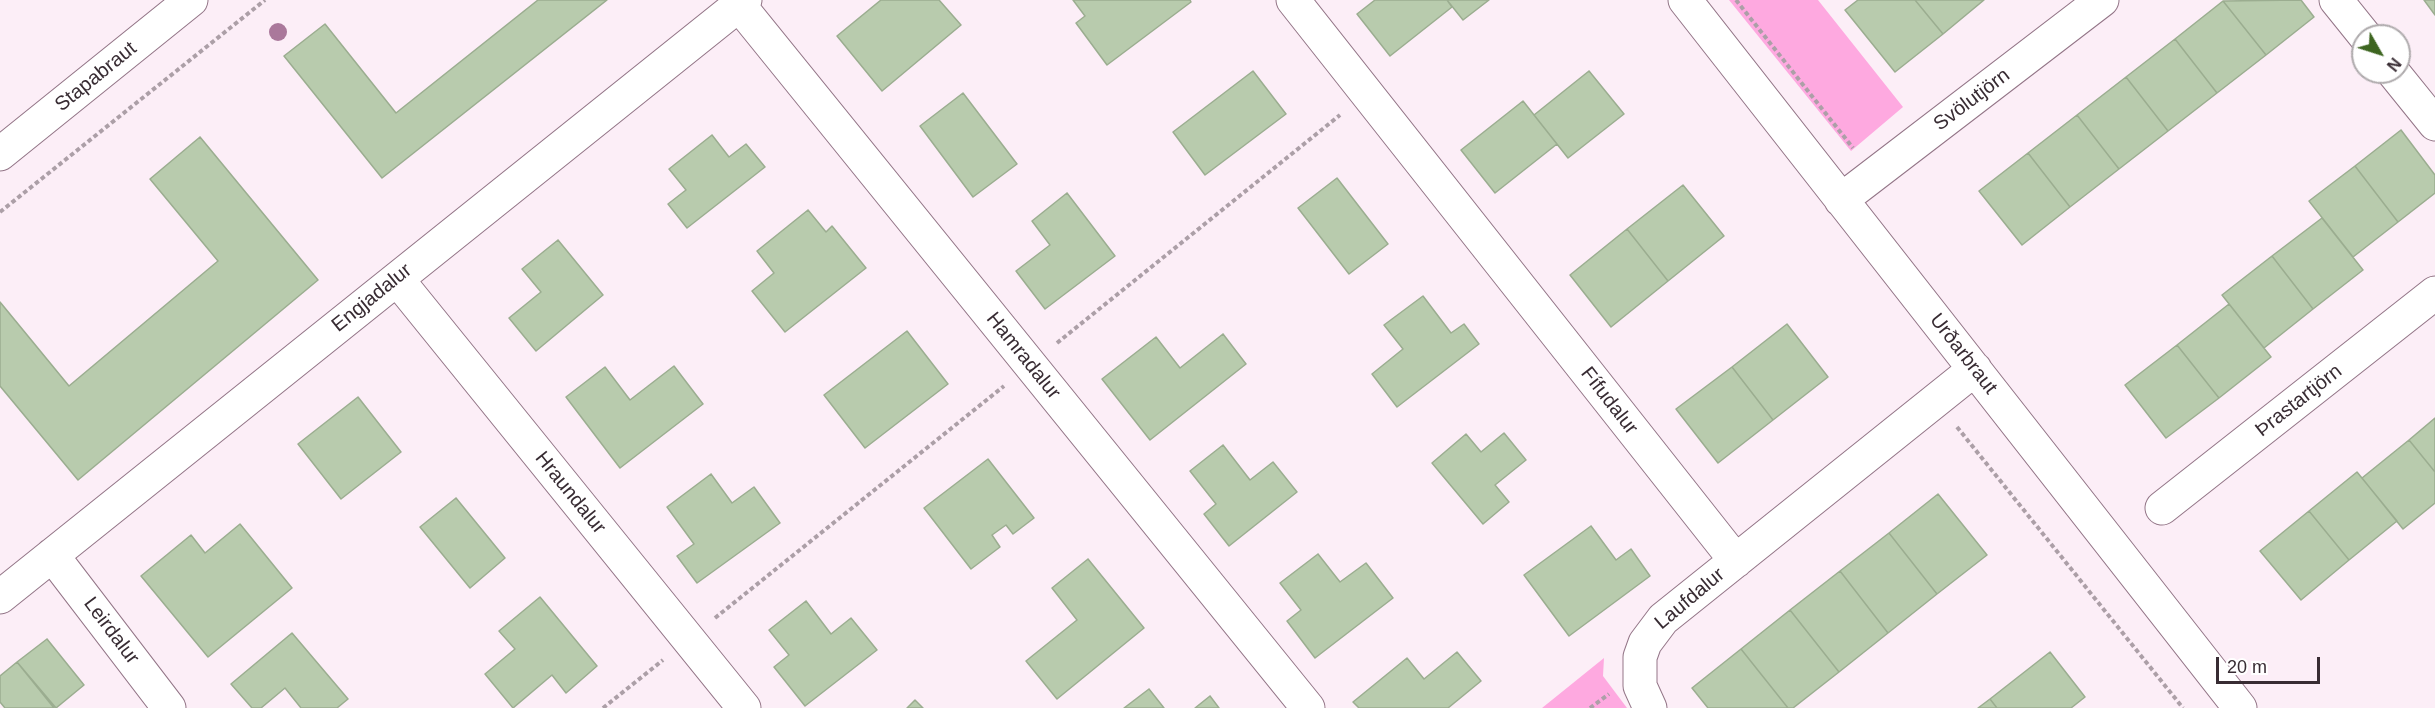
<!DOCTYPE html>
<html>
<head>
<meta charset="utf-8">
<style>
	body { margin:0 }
	#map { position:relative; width:2435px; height:708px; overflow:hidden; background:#fceef7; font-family:Arial,sans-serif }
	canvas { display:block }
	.north { position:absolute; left:2351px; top:24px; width:60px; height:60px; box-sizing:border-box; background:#fff; border:2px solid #afabad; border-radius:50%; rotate:129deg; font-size:16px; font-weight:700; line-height:24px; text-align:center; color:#382c33 }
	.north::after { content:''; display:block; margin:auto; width:21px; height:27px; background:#3d6520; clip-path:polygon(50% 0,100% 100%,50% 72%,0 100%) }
	.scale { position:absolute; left:2216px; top:657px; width:104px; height:27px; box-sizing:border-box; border:3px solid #382c33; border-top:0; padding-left:8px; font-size:18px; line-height:21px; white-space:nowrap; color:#382c33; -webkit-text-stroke:4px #fff; paint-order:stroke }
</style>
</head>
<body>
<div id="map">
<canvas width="2435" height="708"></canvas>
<div class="north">N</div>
<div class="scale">20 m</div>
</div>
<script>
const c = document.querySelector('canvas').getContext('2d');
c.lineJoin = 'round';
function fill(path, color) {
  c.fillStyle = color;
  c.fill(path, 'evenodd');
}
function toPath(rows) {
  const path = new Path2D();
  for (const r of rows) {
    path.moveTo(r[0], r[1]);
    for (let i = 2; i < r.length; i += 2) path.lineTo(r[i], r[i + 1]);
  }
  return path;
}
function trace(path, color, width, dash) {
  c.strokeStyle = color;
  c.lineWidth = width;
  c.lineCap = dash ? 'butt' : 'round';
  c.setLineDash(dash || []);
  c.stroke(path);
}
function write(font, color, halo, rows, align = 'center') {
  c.font = font + ' Arial,sans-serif';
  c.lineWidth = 5;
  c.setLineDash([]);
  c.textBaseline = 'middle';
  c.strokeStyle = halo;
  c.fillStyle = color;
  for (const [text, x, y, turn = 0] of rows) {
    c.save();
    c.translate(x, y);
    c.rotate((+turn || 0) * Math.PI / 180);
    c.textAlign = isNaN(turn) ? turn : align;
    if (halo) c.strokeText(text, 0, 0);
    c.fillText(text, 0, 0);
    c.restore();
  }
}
fill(toPath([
	[1729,0,1818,0,1903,107,1851,151],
	[1604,658,1603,676,1627,708,1542,708]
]), '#fea9e0');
const building = toPath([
	[538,0,607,0,382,178,284,56,325,24,396,113,538,0],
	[881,0,939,0,961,25,882,91,837,36,881,0],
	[1073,0,1190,0,1191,2,1107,65,1076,23,1085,16,1073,0],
	[1375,0,1447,0,1452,7,1390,56,1357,14,1375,0],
	[1447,0,1489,0,1463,20,1447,0],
	[1858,0,1915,0,1943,34,1895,72,1845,10,1858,0],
	[1915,0,1984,0,1943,34,1915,0],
	[2301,0,2314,17,2266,55,2223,1,2301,0],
	[2424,0,2435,0,2435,15,2424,0],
	[2223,1,2266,55,2217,93,2175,39,2223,1],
	[2175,39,2217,93,2168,131,2126,77,2175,39],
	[1253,71,1286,114,1205,175,1173,132,1253,71],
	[1589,71,1624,114,1568,158,1534,115,1589,71],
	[2126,77,2168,131,2119,169,2077,115,2126,77],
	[963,93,1017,164,973,197,920,126,963,93],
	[1523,101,1557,144,1495,193,1461,150,1523,101],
	[2077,115,2119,169,2070,207,2028,153,2077,115],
	[2401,130,2435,175,2435,193,2398,222,2355,166,2401,130],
	[712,135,729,157,746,144,765,167,687,228,668,204,686,190,669,169,712,135],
	[200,137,318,280,78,480,0,386,0,302,69,386,218,261,150,179,200,137],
	[2028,153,2070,207,2022,245,1979,191,2028,153],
	[2355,166,2398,222,2353,257,2309,201,2355,166],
	[1337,178,1388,244,1349,274,1298,208,1337,178],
	[1683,185,1724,236,1668,281,1627,229,1683,185],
	[1067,193,1115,256,1045,309,1016,271,1050,245,1032,221,1067,193],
	[808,210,826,232,832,226,866,268,785,332,752,291,774,273,757,251,808,210],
	[2322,218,2363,270,2313,309,2272,256,2322,218],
	[1627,229,1668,281,1611,327,1570,275,1627,229],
	[558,240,603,295,536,351,509,318,541,292,522,269,558,240],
	[2272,256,2313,309,2264,348,2222,295,2272,256],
	[1423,296,1451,333,1464,324,1479,344,1397,407,1372,374,1403,349,1384,325,1423,296],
	[2229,304,2271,357,2219,398,2177,345,2229,304],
	[1787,324,1828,377,1773,420,1732,367,1787,324],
	[907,331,948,384,865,448,824,395,907,331],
	[1223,334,1246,364,1150,440,1102,379,1156,337,1180,368,1223,334],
	[2177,345,2219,398,2166,438,2125,385,2177,345],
	[674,366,703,404,620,468,566,397,605,367,630,400,674,366],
	[1732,367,1773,420,1718,463,1676,409,1732,367],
	[358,397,401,452,341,499,298,444,358,397],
	[2435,418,2435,472,2409,440,2435,418],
	[1504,433,1526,460,1495,485,1509,502,1483,524,1432,463,1466,434,1481,452,1504,433],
	[2409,440,2435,472,2435,503,2403,529,2362,478,2409,440],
	[1223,445,1250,480,1273,462,1297,492,1229,546,1204,514,1216,504,1190,471,1223,445],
	[988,459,1034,518,1013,534,1006,525,992,535,1000,547,971,569,924,508,988,459],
	[2357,472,2397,521,2349,560,2309,511,2357,472],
	[711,474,732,503,754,487,780,523,697,583,677,556,694,544,667,507,711,474],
	[1938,494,1987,555,1937,594,1889,533,1938,494],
	[456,498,505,558,470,588,420,527,456,498],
	[2309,511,2349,560,2301,600,2260,551,2309,511],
	[240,524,292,588,208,657,141,576,191,535,205,553,240,524],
	[1591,526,1616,560,1631,549,1650,576,1569,636,1524,575,1591,526],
	[1889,533,1937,594,1888,633,1840,571,1889,533],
	[1318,554,1340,582,1366,563,1393,598,1315,658,1287,621,1301,610,1280,583,1318,554],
	[1088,559,1144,628,1057,699,1026,661,1077,620,1052,588,1088,559],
	[1840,571,1888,633,1839,672,1790,610,1840,571],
	[540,597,597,666,566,693,552,675,513,708,485,674,515,649,499,631,540,597],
	[806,601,831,634,851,618,877,650,805,706,774,667,789,655,769,630,806,601],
	[1790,610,1839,672,1793,708,1788,708,1741,649,1790,610],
	[292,633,348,699,337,708,301,708,285,688,261,708,252,708,231,684,292,633],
	[47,639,84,685,56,708,17,662,47,639],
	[1741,649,1788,708,1708,708,1692,688,1741,649],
	[1457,652,1481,681,1448,708,1359,708,1353,702,1407,658,1424,679,1457,652],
	[2050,652,2085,697,2071,708,1997,708,1990,699,2050,652],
	[17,662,54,708,5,708,0,702,0,676,17,662],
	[1149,689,1164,708,1124,708,1149,689],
	[1210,696,1219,708,1195,708,1210,696],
	[1990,699,1997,708,1978,708,1990,699],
	[915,700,923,708,907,708,915,700]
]);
fill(building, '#b8cbad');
trace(building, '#9bad90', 1.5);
const minor = toPath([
	[1293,0,1736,561],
	[1685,0,2240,708],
	[2336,0,2365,36],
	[739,5,1308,708],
	[2393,72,2435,124],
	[0,154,191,0],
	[1841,200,2102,0],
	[397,279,744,708],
	[2162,508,2435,293],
	[52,555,169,708],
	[0,597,745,0],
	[1650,708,1640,686,1640,657,1645,643,1663,619,1975,369]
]);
trace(minor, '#937587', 35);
trace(toPath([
	[1736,0,1853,148],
	[0,212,265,0],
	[1057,343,1340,115],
	[1957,427,2183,708],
	[715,618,1004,386],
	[603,708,663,660],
	[1590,708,1609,694]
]), '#ac9fa7', 4, [4.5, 3]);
trace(minor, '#fff', 33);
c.fillStyle = '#aa789b';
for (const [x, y] of [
	[278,32]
]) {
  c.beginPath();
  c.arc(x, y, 9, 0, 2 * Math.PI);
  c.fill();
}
write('20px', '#382c33', '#fff', [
	["Stapabraut",96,77,-39],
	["Svölutjörn",1972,100,-37],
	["Engjadalur",372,298,-39],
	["Urðarbraut",1963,354,52],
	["Hamradalur",1023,356,51],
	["Fífudalur",1609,401,52],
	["Þrastartjörn",2299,401,-38],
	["Hraundalur",570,493,51],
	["Laufdalur",1690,599,-40],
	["Leirdalur",111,631,53]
]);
</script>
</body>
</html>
